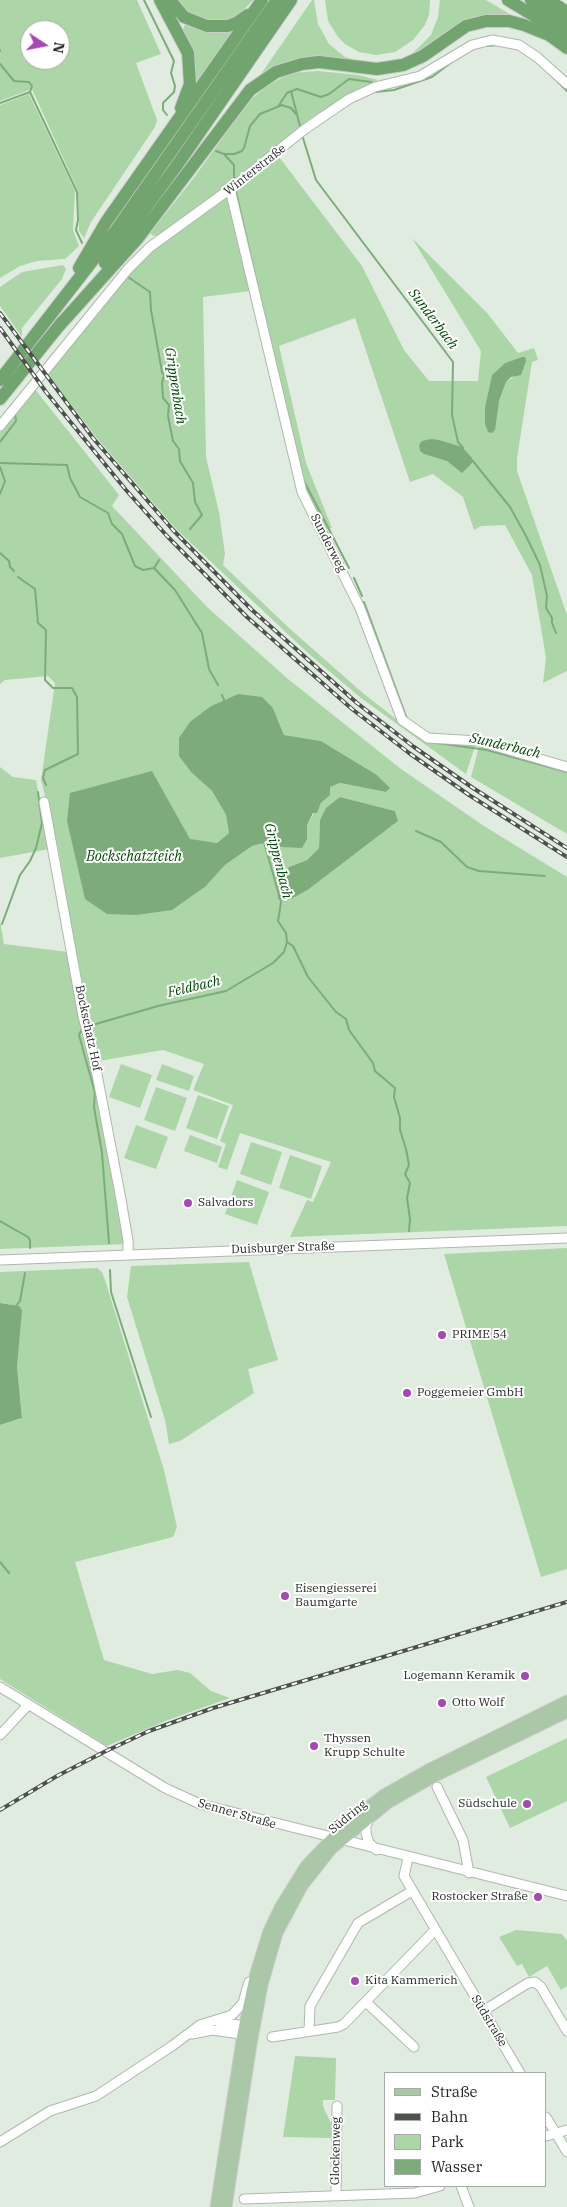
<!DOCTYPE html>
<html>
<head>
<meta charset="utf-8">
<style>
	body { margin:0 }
	#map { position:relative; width:567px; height:2207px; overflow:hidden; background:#e1ece0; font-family:"IBM Plex Serif",serif }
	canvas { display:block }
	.legend { position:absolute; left:384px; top:2072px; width:162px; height:115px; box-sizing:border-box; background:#fff; border:1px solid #a8aaa8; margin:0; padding:6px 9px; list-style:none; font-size:15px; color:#262a26 }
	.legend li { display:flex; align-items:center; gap:10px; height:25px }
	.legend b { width:25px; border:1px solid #a8aaa8 }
	.north { position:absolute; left:20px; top:20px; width:50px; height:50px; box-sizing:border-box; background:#fff; border:1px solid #a8aaa8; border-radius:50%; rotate:101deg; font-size:14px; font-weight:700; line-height:20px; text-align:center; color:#262a26 }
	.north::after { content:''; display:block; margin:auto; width:18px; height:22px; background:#a548b2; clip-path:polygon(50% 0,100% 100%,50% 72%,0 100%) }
</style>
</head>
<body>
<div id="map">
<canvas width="567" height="2207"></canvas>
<ul class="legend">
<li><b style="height:6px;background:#aac8a8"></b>Straße</li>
<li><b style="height:6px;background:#4c514c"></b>Bahn</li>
<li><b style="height:14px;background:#acd5a8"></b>Park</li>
<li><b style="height:14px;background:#7dac7a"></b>Wasser</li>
</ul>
<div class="north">N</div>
</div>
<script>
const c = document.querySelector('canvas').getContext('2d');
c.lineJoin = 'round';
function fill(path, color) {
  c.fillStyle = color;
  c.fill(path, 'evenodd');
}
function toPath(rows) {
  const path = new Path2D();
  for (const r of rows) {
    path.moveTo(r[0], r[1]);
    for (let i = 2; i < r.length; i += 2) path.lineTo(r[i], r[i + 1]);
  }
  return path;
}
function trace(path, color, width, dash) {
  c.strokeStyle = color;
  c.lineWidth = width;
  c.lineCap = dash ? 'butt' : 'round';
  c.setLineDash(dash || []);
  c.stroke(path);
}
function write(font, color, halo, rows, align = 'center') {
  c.font = font + ' "IBM Plex Serif",serif';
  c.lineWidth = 4;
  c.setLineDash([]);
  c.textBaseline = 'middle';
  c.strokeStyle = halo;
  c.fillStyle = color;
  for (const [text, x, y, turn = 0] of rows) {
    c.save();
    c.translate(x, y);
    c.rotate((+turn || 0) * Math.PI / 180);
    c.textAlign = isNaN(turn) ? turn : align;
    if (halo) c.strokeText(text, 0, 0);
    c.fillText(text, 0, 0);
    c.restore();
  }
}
fill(toPath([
	[0,0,137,0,161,54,136,63,157,120,155,127,91,222,84,238,79,231,78,191,32,89,0,101],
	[30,30,60,30,60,60,30,60],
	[175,0,253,0,240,14,219,22,194,18],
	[312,0,314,0,318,24,329,44,345,57,359,61,336,60,259,77],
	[325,0,430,0,430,2,429,15,425,25,413,40,395,52,376,55,359,52,345,44,338,37,328,21],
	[440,0,486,0,513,16,431,45,411,55,431,35,438,17],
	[186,23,237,26,196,88,192,52,183,29],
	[318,71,358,75,378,80,358,89,311,118,261,160,160,235,153,236,150,233,193,179,249,101,267,86,290,73],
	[29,94,75,191,73,230,79,246,65,259,37,261,20,266,0,278,0,105],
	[279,157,362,266,404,350,429,381,478,381,481,351,412,238,488,314,518,353,534,348,538,360,532,362,517,458,517,471,567,615,567,671,543,683,546,658,532,575,505,525,481,526,474,530,463,497,433,474,410,482,355,318,279,346,306,463,332,528,325,529,304,491,234,193],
	[522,357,525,357,516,375,506,382,499,401,485,424,485,407,492,375,505,363],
	[225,198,228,199,250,291,203,297,206,457,219,512,225,554,223,565,289,628,364,694,400,722,427,741,475,746,466,774,361,698,309,654,175,528,96,437,47,373,125,280,149,254],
	[63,265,66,269,62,279,22,328,22,337,0,306,0,287,22,272],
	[34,388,119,495,112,506,207,607,288,679,401,769,484,826,567,877,567,1226,290,1237,307,1200,313,1202,331,1162,240,1133,227,1170,218,1167,226,1144,220,1141,233,1105,193,1090,204,1064,163,1050,99,1061,77,961,58,847,41,780,55,683,48,676,5,680,0,684,0,433],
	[238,694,273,708,284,735,321,741,377,775,389,788,386,792,340,783,330,787,330,795,321,803,317,813,314,813,307,825,307,839,282,847,264,843,252,846,225,865,206,886,152,771,190,840,217,843,229,833,226,815,212,791,192,773,211,706],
	[340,797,395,811,398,821,309,889,289,867,307,860,319,848,320,820],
	[479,747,567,770,567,834,471,777],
	[0,767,13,777,36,780,49,849,0,858],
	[0,921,4,944,68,952,126,1244,0,1249],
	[121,1064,152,1075,140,1108,109,1097],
	[162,1064,194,1076,189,1091,156,1080],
	[156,1087,187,1098,175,1131,144,1120],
	[198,1095,229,1106,217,1139,186,1128],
	[136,1125,168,1137,156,1169,124,1158],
	[190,1135,222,1147,217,1163,184,1151],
	[251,1142,282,1152,271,1185,240,1174],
	[290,1155,322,1166,311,1199,279,1188],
	[237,1180,269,1192,257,1225,225,1214],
	[567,1248,567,1569,541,1577,444,1254],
	[249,1262,278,1360,248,1369,254,1393,180,1441,169,1444,165,1420,127,1297,131,1266],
	[97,1268,102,1272,105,1280,164,1470,177,1527,173,1537,75,1562,104,1660,152,1674,178,1670,190,1673,211,1691,230,1698,168,1720,107,1746,0,1679,0,1425,20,1419,22,1416,17,1366,19,1306,0,1303,0,1272],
	[567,1738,567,1801,510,1828,486,1777],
	[516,1930,562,1934,567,1941,567,1986,561,1990,547,1966,529,1977,522,1964,517,1966,499,1937],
	[295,2056,336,2058,335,2100,323,2100,323,2106,332,2126,332,2138,283,2137]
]), '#acd5a8');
fill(toPath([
	[522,357,525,357,526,361,521,375,511,377,506,382,499,401,495,430,492,433,488,432,485,424,485,407,492,375,505,363],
	[431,439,439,440,462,447,472,458,472,463,462,473,447,461,424,454,420,451,419,445,422,441],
	[238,694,262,697,273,708,284,735,321,741,377,775,390,788,386,792,340,783,330,787,330,795,321,803,317,813,313,813,307,825,307,839,302,848,282,847,264,843,252,846,225,865,206,886,172,910,136,915,107,914,85,899,67,821,70,793,152,771,190,839,217,843,229,833,226,815,212,791,192,773,179,756,179,738,190,722,211,706],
	[340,797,395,811,398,821,309,889,291,899,278,899,279,882,289,867,307,860,319,848,320,820,326,808],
	[0,1303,19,1306,22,1310,17,1366,22,1418,0,1425]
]), '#7dac7a');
trace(toPath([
	[144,0,174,61,171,73,175,86,174,92,163,103,163,110,167,115],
	[486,46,498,45],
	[0,50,0,51],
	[0,64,14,81,29,82,32,86,30,92,77,192,78,220,76,230,82,243],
	[551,75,567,91],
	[291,91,300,126],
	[375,92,394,90,432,77,452,62],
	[0,103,30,92],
	[279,105,287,93,297,89,321,97,329,94,349,79,371,82],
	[303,138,316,180,453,362,452,415,458,442,463,448],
	[216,151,224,154,234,154,242,151,244,148,250,126,260,114,282,105,291,108,296,114],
	[224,154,234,165,234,181],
	[236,192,261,302],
	[128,277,150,292,151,310,162,372,164,375,162,383,163,398,169,405,168,416,173,441,179,449,180,461,193,483,195,502,202,515,190,529],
	[0,442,16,421,15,414],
	[472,460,510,507,526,536,540,565,547,596,546,608,552,618,552,623,556,633],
	[0,463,67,465,70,478,80,497,108,513,112,524,122,534,135,566,143,570,154,568],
	[0,467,5,481,0,494],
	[304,481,349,568],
	[0,553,9,561,10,567,14,571],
	[159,560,154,568,175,590,202,633,209,669,218,685],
	[18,577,35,589,38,623,46,630,45,680,53,688,72,688,77,697,78,754,45,770,43,778,46,785],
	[354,578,362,596],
	[364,602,407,719],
	[222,695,225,702],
	[437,743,487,750,567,772],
	[416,831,441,842,467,867,479,871,545,876],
	[2,924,20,875,30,861,36,848,42,823,38,792],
	[287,942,293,946,308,977,336,1012,346,1019,349,1030,373,1063,375,1071,395,1088,394,1097,400,1118,400,1130,406,1149,409,1165,405,1174,410,1183,407,1198,410,1219,409,1231],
	[89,1026,158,1006,226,991,273,963,284,952,287,942,286,933,278,921,281,902,264,842],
	[82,1029,79,1035,95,1093,94,1107,102,1153,109,1243],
	[0,1221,28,1237,30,1240,30,1248],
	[110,1270,111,1292,151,1417],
	[16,1306,20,1301,25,1273],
	[0,1562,9,1573]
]), '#7dac7a', 2);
const minor = toPath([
	[230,189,302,492,360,608,402,720,428,738,478,741,567,767],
	[0,426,128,269,150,247,230,189,305,129,349,99,375,87,420,76,472,45,492,40,519,45,537,57,567,84],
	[44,802,83,1016,95,1064,120,1194,128,1240,128,1254],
	[0,1260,567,1238],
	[0,1687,165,1788,200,1804,567,1896],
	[0,1735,28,1705],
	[437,1787,463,1840,469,1873],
	[370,1818,366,1825,366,1833,369,1843,377,1850],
	[408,1858,404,1876,520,2073],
	[366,2002,414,2047],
	[483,2011,528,1983,535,1982,541,1987,567,2031],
	[219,2022,250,2027],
	[309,2031,310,2006,358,1923,412,1891],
	[192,2034,212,2030,248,2035],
	[272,2037,338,2027,344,2024,435,1930],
	[546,2117,567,2152],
	[546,2136,567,2130],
	[0,2142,50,2111,96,2096,172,2046,200,2025,232,2015,243,2003,249,1982],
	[461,2186,469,2207],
	[336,2195,337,2106],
	[244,2199,415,2193,440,2186]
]);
const major = toPath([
	[216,2207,243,2034,256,1973,269,1931,280,1908,306,1866,346,1824,384,1795,430,1769,567,1701],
	[226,2207,251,2044,262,1985,277,1933,302,1886,331,1849,389,1802,433,1777,567,1712]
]);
const highway = toPath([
	[160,0,188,53,190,84,181,108],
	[170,0,184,17,207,26,228,26,238,22,248,15],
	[508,0,567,36],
	[531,0,567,24],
	[548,0,567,12],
	[105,263,175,168,291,0],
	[79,268,106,222,262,0],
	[58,327,138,238,250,90,276,72,302,64,319,62,377,69,403,65,423,56,466,26,486,21,509,21,524,25,549,35,567,48],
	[0,380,114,233,277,0],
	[0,399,62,322]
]);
trace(minor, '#aeb9ad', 11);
trace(major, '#cbcccb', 13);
trace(highway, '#cbcccb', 14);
trace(minor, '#fff', 9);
trace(major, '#aac8a8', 11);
trace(highway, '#71a46e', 12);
const rail = toPath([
	[0,313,93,438,173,530,252,610,357,703,414,747,473,788,567,848],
	[0,328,46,392,126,490,167,536,247,617,352,709,409,753,469,795,567,857],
	[0,1810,57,1776,104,1752,149,1731,213,1708,567,1602]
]);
trace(rail, '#4c514c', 4);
trace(rail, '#fff', 2, [5.5]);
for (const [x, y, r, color] of [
	[188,1203,5,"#a548b2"],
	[442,1335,5,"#a548b2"],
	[407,1393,5,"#a548b2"],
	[285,1596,5,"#a548b2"],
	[525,1676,5,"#a548b2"],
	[442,1703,5,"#a548b2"],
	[314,1746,5,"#a548b2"],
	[527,1804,5,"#a548b2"],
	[538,1897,5,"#a548b2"],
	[355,1981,5,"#a548b2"]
]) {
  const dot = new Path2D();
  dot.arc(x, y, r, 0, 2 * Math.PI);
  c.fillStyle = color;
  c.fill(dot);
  trace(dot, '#fff', 2);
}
write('12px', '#262a26', '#fff', [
	["Winterstraße",255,170,-38],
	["Sunderweg",328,543,63],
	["Bockschatz Hof",88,1028,78],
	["Duisburger Straße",283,1248,-2],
	["Senner Straße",237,1814,16],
	["Südring",348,1817,-39],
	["Südstraße",489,2021,59],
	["Glockenweg",336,2151,-89]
]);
write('12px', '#262a26', '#fff', [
	["Salvadors",198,1203],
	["PRIME 54",452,1335],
	["Poggemeier GmbH",417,1393],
	["Eisengiesserei",295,1589],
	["Baumgarte",295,1603],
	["Logemann Keramik",515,1676,"right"],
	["Otto Wolf",452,1703],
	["Thyssen",324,1739],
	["Krupp Schulte",324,1753],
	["Südschule",517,1804,"right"],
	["Rostocker Straße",528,1897,"right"],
	["Kita Kammerich",365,1981]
], 'left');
write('italic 14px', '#024a03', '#fff', [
	["Sunderbach",433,319,53],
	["Grippenbach",175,386,81],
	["Sunderbach",505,746,13],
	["Bockschatzteich",134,857],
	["Grippenbach",278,861,76],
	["Feldbach",194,987,-13]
]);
</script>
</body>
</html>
